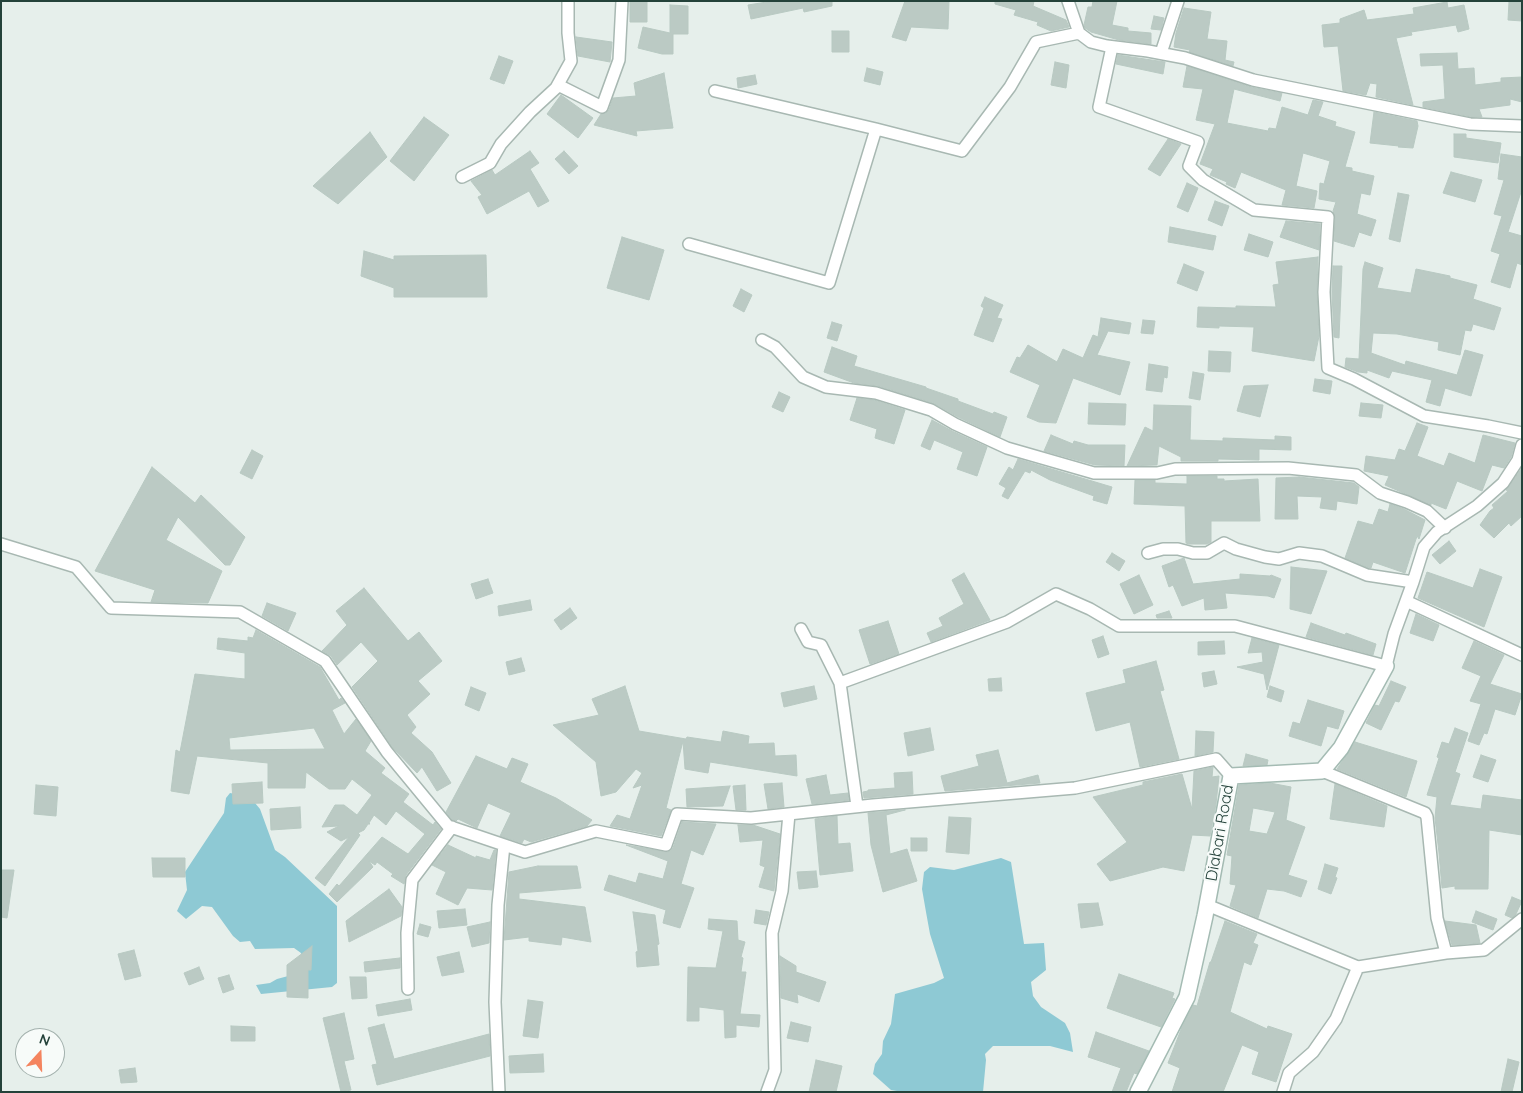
<!DOCTYPE html>
<html>
<head>
<meta charset="utf-8">
<style>
	body { margin:0 }
	#map { position:relative; width:1523px; height:1093px; overflow:hidden; background:#e6efeb; font-family:Quicksand,sans-serif }
	canvas { display:block }
	.frame { position:absolute; inset:0; border:2px solid #24423a; pointer-events:none }
	.north { position:absolute; left:15px; top:1028px; width:50px; height:50px; box-sizing:border-box; background:#f7fbf9; border:1px solid #a3b1ad; border-radius:50%; rotate:20deg; font-size:14px; font-weight:700; line-height:20px; text-align:center; color:#24423a }
	.north::after { content:''; display:block; margin:auto; width:18px; height:22px; background:#f4845f; clip-path:polygon(50% 0,100% 100%,50% 72%,0 100%) }
</style>
</head>
<body>
<div id="map">
<canvas width="1523" height="1093"></canvas>
<div class="frame"></div>
<div class="north">N</div>
</div>
<script>
const c = document.querySelector('canvas').getContext('2d');
c.lineJoin = 'round';
function fill(path, color) {
  c.fillStyle = color;
  c.fill(path, 'evenodd');
}
function toPath(rows) {
  const path = new Path2D();
  for (const r of rows) {
    path.moveTo(r[0], r[1]);
    for (let i = 2; i < r.length; i += 2) path.lineTo(r[i], r[i + 1]);
  }
  return path;
}
function trace(path, color, width, dash) {
  c.strokeStyle = color;
  c.lineWidth = width;
  c.lineCap = dash ? 'butt' : 'round';
  c.setLineDash(dash || []);
  c.stroke(path);
}
function write(font, color, halo, rows, align = 'center') {
  c.font = font + ' Quicksand,sans-serif';
  c.lineWidth = 4.5;
  c.setLineDash([]);
  c.textBaseline = 'middle';
  c.strokeStyle = halo;
  c.fillStyle = color;
  for (const [text, x, y, turn = 0] of rows) {
    c.save();
    c.translate(x, y);
    c.rotate((+turn || 0) * Math.PI / 180);
    c.textAlign = isNaN(turn) ? turn : align;
    if (halo) c.strokeText(text, 0, 0);
    c.fillText(text, 0, 0);
    c.restore();
  }
}
fill(toPath([
	[230,793,250,797,260,809,275,850,285,857,337,906,337,983,332,987,261,994,256,985,270,983,277,979,303,972,301,953,294,948,255,949,250,941,240,942,233,936,212,907,202,906,186,919,177,911,187,890,185,872,224,813,226,798],
	[1001,858,1011,862,1024,944,1044,943,1046,970,1031,982,1033,996,1041,1007,1065,1023,1070,1033,1073,1052,1050,1046,993,1046,985,1054,986,1060,983,1092,903,1092,891,1090,873,1074,875,1064,882,1054,883,1041,891,1024,895,994,934,983,944,978,930,934,926,912,922,889,924,872,930,867,954,870]
]), '#8ec9d4');
const building = toPath([
	[630,1,647,1,647,22,630,22,630,1],
	[773,1,832,1,832,6,804,12,803,8,751,19,748,5,773,1],
	[905,1,949,1,948,29,911,27,906,41,892,37,905,1],
	[995,1,1034,1,1033,6,1066,20,1069,27,1051,31,1037,25,1038,22,1014,15,1016,10,995,4,995,1],
	[1093,1,1117,1,1112,25,1128,28,1128,31,1151,33,1151,44,1119,40,1091,32,1085,28,1084,25,1088,7,1092,7,1093,1],
	[1447,2,1448,8,1464,5,1469,29,1458,32,1456,25,1411,32,1412,35,1396,38,1413,105,1376,97,1377,84,1370,83,1366,95,1343,91,1338,46,1324,47,1322,25,1340,23,1340,19,1364,10,1367,20,1414,14,1413,8,1447,2],
	[1509,2,1522,2,1522,21,1508,20,1509,2],
	[670,5,688,6,688,34,673,34,673,54,662,54,638,48,643,27,670,33,670,5],
	[1184,8,1211,12,1207,39,1227,41,1225,60,1234,62,1233,66,1189,52,1190,50,1174,47,1176,33,1184,8],
	[1154,16,1164,18,1161,30,1151,29,1154,16],
	[832,31,849,31,849,52,832,52,832,31],
	[576,37,612,42,610,62,578,56,576,37],
	[1457,53,1458,69,1474,68,1475,85,1501,82,1501,78,1522,77,1522,102,1510,99,1510,105,1479,109,1482,117,1471,117,1423,107,1423,102,1445,99,1443,65,1421,66,1420,54,1457,53],
	[1118,55,1165,62,1163,74,1116,64,1118,55],
	[499,56,513,61,504,84,490,79,499,56],
	[1055,62,1069,65,1066,88,1051,85,1055,62],
	[1187,66,1251,87,1282,93,1280,101,1234,89,1227,123,1268,131,1269,128,1276,129,1282,107,1308,115,1313,100,1323,102,1318,116,1336,122,1335,126,1355,132,1345,167,1352,168,1352,171,1374,176,1370,195,1361,193,1357,214,1376,220,1371,236,1359,232,1354,247,1334,241,1335,217,1333,211,1336,202,1319,199,1320,183,1324,184,1330,161,1303,153,1296,186,1317,191,1314,208,1282,205,1286,190,1241,172,1235,188,1226,184,1227,182,1210,175,1213,169,1200,164,1215,124,1196,120,1203,89,1183,87,1187,66],
	[867,68,883,72,880,85,864,81,867,68],
	[664,73,673,128,636,131,637,136,594,125,601,114,606,113,609,110,613,98,636,96,634,83,664,73],
	[755,75,757,84,738,88,737,78,755,75],
	[561,95,593,118,578,138,547,114,561,95],
	[1374,112,1417,121,1418,126,1413,148,1398,147,1399,146,1370,143,1374,112],
	[424,117,449,135,414,181,390,161,424,117],
	[370,132,387,157,338,204,313,186,370,132],
	[1454,134,1466,134,1466,138,1501,143,1498,163,1454,157,1454,134],
	[1168,139,1181,144,1160,176,1148,169,1168,139],
	[530,151,539,163,530,169,549,201,538,207,529,191,487,214,478,197,482,195,471,181,492,170,495,175,530,151],
	[564,151,578,166,569,174,555,159,564,151],
	[1501,154,1522,157,1522,189,1508,232,1522,236,1522,265,1517,263,1510,288,1491,282,1500,254,1491,251,1502,216,1494,214,1504,180,1498,179,1501,154],
	[1451,172,1482,180,1475,202,1443,193,1451,172],
	[1187,183,1198,188,1188,212,1177,207,1187,183],
	[1398,193,1409,195,1400,242,1389,239,1398,193],
	[1215,201,1229,206,1222,226,1208,220,1215,201],
	[1286,221,1320,224,1319,250,1280,237,1286,221],
	[1170,227,1216,236,1213,250,1168,242,1170,227],
	[1249,234,1273,242,1268,257,1244,250,1249,234],
	[622,237,664,250,649,300,607,288,622,237],
	[364,251,394,260,394,256,486,255,487,297,394,297,394,288,361,276,364,251],
	[1318,257,1317,292,1319,336,1314,361,1252,351,1254,327,1219,326,1219,328,1197,327,1198,307,1236,308,1236,306,1276,307,1273,285,1279,284,1276,262,1318,257],
	[1365,262,1383,268,1377,288,1411,293,1416,269,1450,276,1450,278,1477,285,1473,299,1501,308,1494,330,1473,324,1471,331,1465,330,1460,355,1438,350,1439,342,1397,334,1373,333,1371,353,1405,365,1406,361,1457,375,1465,350,1483,355,1471,396,1445,388,1440,406,1426,402,1432,380,1392,371,1389,378,1367,370,1367,373,1358,372,1345,367,1346,358,1359,359,1363,269,1365,262],
	[1184,264,1204,272,1197,291,1177,283,1184,264],
	[1333,266,1342,266,1339,338,1334,337,1332,292,1333,266],
	[741,289,752,295,744,312,733,306,741,289],
	[985,297,1003,305,997,318,1002,319,993,342,974,335,984,308,981,306,985,297],
	[1101,318,1131,323,1129,334,1108,331,1097,355,1130,362,1120,395,1073,378,1056,423,1039,422,1027,417,1040,385,1010,372,1017,357,1020,358,1028,345,1057,362,1063,349,1083,358,1093,335,1098,337,1101,318],
	[1143,320,1155,321,1153,334,1141,333,1143,320],
	[832,322,842,325,837,341,827,338,832,322],
	[832,347,857,356,854,366,926,387,926,388,958,399,958,401,993,414,994,412,1007,417,1000,437,958,417,933,403,878,386,854,383,824,372,832,347],
	[1209,351,1231,352,1230,372,1208,371,1209,351],
	[1149,364,1168,367,1167,378,1164,377,1162,392,1146,390,1149,364],
	[1193,372,1204,374,1200,400,1189,398,1193,372],
	[1315,379,1332,381,1330,394,1313,391,1315,379],
	[1268,385,1260,417,1237,411,1244,386,1268,385],
	[779,392,790,397,783,412,772,407,779,392],
	[857,398,874,400,905,410,894,444,875,438,877,429,850,420,857,398],
	[1089,403,1126,404,1125,425,1088,424,1089,403],
	[1361,403,1383,405,1381,418,1359,416,1361,403],
	[1154,405,1191,406,1190,440,1223,441,1223,438,1275,440,1275,436,1291,437,1291,450,1259,449,1259,460,1218,459,1218,461,1181,461,1181,457,1159,446,1157,465,1127,466,1145,427,1153,431,1154,405],
	[932,420,952,431,987,447,977,476,957,469,963,452,934,440,930,450,921,446,932,420],
	[1417,423,1428,427,1417,456,1444,466,1449,453,1475,463,1483,435,1515,443,1511,457,1504,468,1492,465,1482,491,1457,481,1446,509,1431,503,1431,505,1385,485,1389,476,1364,471,1366,456,1395,460,1399,449,1405,451,1417,423],
	[1051,435,1073,444,1074,441,1088,445,1125,445,1124,466,1095,465,1044,451,1051,435],
	[252,450,263,456,252,479,240,473,252,450],
	[1018,459,1112,487,1107,504,1093,500,1094,496,1050,480,1031,470,1030,473,1025,471,1008,499,1002,496,1006,488,999,484,1009,467,1013,470,1018,459],
	[152,467,195,503,201,495,245,537,230,565,225,565,178,517,166,540,222,571,208,603,151,602,155,590,95,571,152,467],
	[1522,468,1522,516,1511,526,1509,523,1494,538,1480,525,1490,511,1494,508,1492,505,1508,491,1506,490,1522,468],
	[1187,476,1217,476,1217,479,1224,479,1224,481,1258,479,1260,521,1211,521,1211,542,1207,544,1189,544,1186,543,1185,506,1134,504,1135,480,1155,480,1155,483,1187,484,1187,476],
	[1299,477,1354,483,1359,487,1357,504,1337,501,1336,510,1320,508,1322,497,1297,496,1298,519,1275,519,1276,478,1299,477],
	[1390,504,1404,509,1425,520,1419,539,1417,536,1405,573,1373,562,1371,568,1369,568,1345,558,1358,521,1373,525,1379,509,1388,512,1390,504],
	[1449,541,1456,551,1440,564,1432,555,1449,541],
	[1112,553,1125,561,1119,571,1106,562,1112,553],
	[1184,558,1193,584,1240,579,1240,574,1270,576,1271,575,1281,579,1274,598,1268,596,1225,593,1227,608,1205,610,1204,598,1182,606,1173,585,1169,587,1162,566,1184,558],
	[1291,567,1327,571,1311,614,1290,609,1291,567],
	[1480,569,1502,577,1484,627,1418,598,1427,572,1473,588,1480,569],
	[964,573,990,620,931,642,927,633,943,626,939,618,964,604,952,580,964,573],
	[1139,575,1153,605,1134,614,1120,584,1139,575],
	[488,579,493,593,476,599,471,584,488,579],
	[364,588,408,641,419,632,442,661,418,681,430,694,407,715,416,727,411,733,432,752,451,783,437,791,422,767,417,773,393,748,352,687,378,661,361,642,337,665,331,656,322,651,347,625,336,611,364,588],
	[530,600,532,610,499,616,498,606,530,600],
	[267,603,296,613,288,631,262,616,267,603],
	[570,608,577,618,561,630,554,620,570,608],
	[1169,611,1172,618,1157,618,1156,615,1169,611],
	[1416,614,1439,625,1433,641,1410,633,1416,614],
	[888,621,899,654,870,664,859,630,888,621],
	[1311,623,1345,635,1346,633,1376,644,1373,655,1306,637,1311,623],
	[256,630,320,667,339,700,341,698,345,703,332,710,344,734,356,719,371,741,365,751,385,768,381,773,409,794,403,802,433,825,435,822,441,829,406,875,404,884,391,876,393,874,377,862,375,865,369,861,373,867,337,902,329,894,337,884,339,886,382,837,408,854,425,834,396,811,386,825,374,815,369,823,370,824,368,824,364,830,358,833,360,835,325,886,315,878,349,837,341,841,327,832,339,826,322,827,335,805,344,805,357,815,372,795,352,779,345,789,329,789,306,772,305,788,268,788,268,763,197,756,189,794,171,791,176,750,180,752,195,674,245,679,245,653,217,649,218,638,248,641,248,637,253,638,256,630],
	[314,728,325,749,230,750,229,738,314,728],
	[1103,636,1109,654,1098,658,1092,640,1103,636],
	[1252,638,1279,645,1267,690,1264,674,1237,667,1263,662,1262,652,1248,653,1252,638],
	[1224,641,1225,654,1198,655,1198,642,1224,641],
	[1474,641,1504,655,1490,684,1522,694,1515,715,1495,709,1487,734,1484,733,1479,745,1468,741,1481,704,1470,701,1481,676,1462,668,1474,641],
	[521,658,525,671,509,675,506,662,521,658],
	[1156,661,1164,690,1160,691,1179,759,1140,767,1130,722,1096,731,1086,693,1126,683,1123,670,1156,661],
	[1214,671,1217,684,1204,687,1202,673,1214,671],
	[1001,678,1002,691,989,691,988,679,1001,678],
	[1391,681,1406,687,1399,702,1395,701,1381,730,1366,723,1375,705,1379,706,1391,681],
	[625,686,639,731,686,739,687,737,721,742,723,731,749,736,748,744,774,743,775,756,796,755,797,776,710,762,708,773,685,769,683,741,666,808,671,810,661,836,610,826,617,815,630,819,642,785,633,788,642,773,636,769,616,792,601,796,596,762,553,725,599,715,592,699,625,686],
	[814,686,817,699,784,707,781,693,814,686],
	[1270,686,1284,691,1281,702,1267,697,1270,686],
	[471,687,486,693,479,711,465,705,471,687],
	[1308,700,1344,711,1338,729,1327,726,1321,746,1289,736,1293,722,1300,724,1308,700],
	[930,728,934,750,908,756,904,733,930,728],
	[1455,728,1468,733,1455,772,1460,774,1450,805,1481,809,1483,795,1522,800,1522,835,1489,830,1488,889,1455,889,1455,886,1442,888,1439,853,1435,818,1437,797,1427,795,1439,758,1437,757,1442,742,1449,744,1455,728],
	[1196,731,1214,732,1213,752,1195,756,1196,731],
	[1355,742,1417,761,1406,797,1337,769,1355,742],
	[998,750,1007,783,1038,775,1040,783,945,791,941,776,979,766,976,755,998,750],
	[1246,754,1268,760,1267,765,1243,766,1246,754],
	[1481,755,1496,760,1488,782,1473,777,1481,755],
	[476,756,507,769,512,758,528,764,520,782,556,798,592,820,587,826,531,842,524,839,522,843,500,836,511,813,488,803,477,828,458,819,456,821,452,820,446,812,476,756],
	[1213,767,1212,777,1219,776,1216,804,1210,836,1192,835,1184,871,1163,867,1110,881,1097,864,1127,842,1093,797,1143,785,1143,782,1182,774,1192,809,1194,771,1213,767],
	[912,772,913,794,864,798,863,792,868,791,868,790,895,788,894,773,912,772],
	[826,775,830,795,848,793,849,800,812,804,806,779,826,775],
	[262,782,263,803,233,804,232,784,262,782],
	[782,783,784,807,768,809,764,784,782,783],
	[1270,783,1291,787,1286,820,1305,827,1288,875,1307,881,1301,897,1284,891,1267,889,1258,918,1230,906,1236,885,1230,884,1232,856,1227,855,1239,785,1270,783],
	[1253,808,1275,812,1267,834,1249,831,1253,808],
	[1335,784,1387,806,1384,827,1330,819,1335,784],
	[36,785,58,787,56,816,34,814,36,785],
	[745,785,746,810,736,810,733,786,745,785],
	[730,786,723,806,687,807,686,789,730,786],
	[300,807,301,828,271,830,270,809,300,807],
	[905,810,886,815,890,854,907,849,917,881,883,892,871,845,868,813,905,810],
	[837,816,838,844,850,843,853,871,820,875,815,819,837,816],
	[949,817,971,818,969,854,946,852,949,817],
	[682,822,716,824,703,855,691,850,681,884,694,888,680,928,663,923,666,910,604,890,609,875,636,883,639,873,663,879,668,861,626,845,668,852,673,848,682,822],
	[738,825,753,825,780,834,774,891,759,887,765,867,760,865,763,840,740,842,738,825],
	[911,838,927,838,927,851,911,851,911,838],
	[448,845,476,858,476,856,490,860,494,850,496,850,492,890,467,888,458,905,436,894,446,872,432,865,448,845],
	[152,858,185,858,185,877,153,877,152,858],
	[1325,864,1338,868,1335,877,1337,878,1331,894,1318,889,1325,864],
	[538,866,577,866,581,888,519,893,519,899,585,907,591,942,562,937,561,945,529,941,529,937,504,940,509,872,538,866],
	[1,870,14,870,7,918,1,917,1,870],
	[816,871,818,887,799,889,797,872,816,871],
	[389,889,402,907,401,916,349,942,346,921,389,889],
	[1512,897,1522,901,1516,914,1512,918,1505,915,1512,897],
	[1098,903,1103,925,1081,928,1078,904,1098,903],
	[465,909,467,925,439,928,437,911,465,909],
	[756,910,769,912,766,925,754,923,756,910],
	[1476,911,1497,919,1493,930,1472,922,1476,911],
	[633,912,655,915,659,944,657,945,659,965,637,967,636,952,638,951,633,912],
	[709,919,737,921,738,940,745,942,741,957,743,958,741,972,746,972,740,1014,760,1015,759,1027,736,1025,736,1037,725,1038,724,1010,699,1007,699,1021,687,1021,688,967,716,968,723,931,708,929,709,919],
	[1225,921,1257,934,1253,943,1258,945,1251,965,1244,962,1230,1012,1267,1029,1268,1026,1292,1034,1276,1082,1252,1074,1259,1052,1242,1045,1223,1092,1172,1092,1180,1068,1168,1063,1182,1027,1193,1005,1197,1006,1210,962,1211,962,1225,921],
	[1445,921,1476,925,1480,943,1452,945,1445,921],
	[490,922,489,943,472,947,467,927,490,922],
	[420,924,431,927,428,937,417,934,420,924],
	[312,946,311,970,308,970,308,998,287,997,287,965,312,946],
	[134,950,141,976,125,980,118,954,134,950],
	[459,952,464,972,442,976,437,957,459,952],
	[780,956,796,966,796,972,826,982,819,1002,797,994,798,1003,781,998,780,956],
	[400,958,400,968,365,972,364,962,400,958],
	[199,967,204,979,189,985,184,973,199,967],
	[1119,974,1174,993,1172,998,1175,999,1161,1027,1107,1008,1119,974],
	[229,975,234,989,223,993,218,978,229,975],
	[350,977,366,977,367,998,352,999,350,977],
	[410,999,412,1010,378,1016,376,1005,410,999],
	[528,1000,543,1002,538,1038,523,1036,528,1000],
	[344,1013,354,1059,344,1061,351,1090,341,1092,323,1018,344,1013],
	[791,1022,811,1027,808,1042,787,1038,791,1022],
	[384,1024,394,1059,489,1034,490,1056,377,1085,372,1065,377,1064,368,1028,384,1024],
	[231,1026,255,1027,255,1041,231,1041,231,1026],
	[1096,1032,1149,1051,1137,1074,1134,1073,1126,1092,1112,1092,1121,1068,1088,1057,1096,1032],
	[543,1054,544,1072,510,1073,509,1056,543,1054],
	[1508,1059,1519,1062,1512,1092,1501,1092,1508,1059],
	[816,1060,842,1066,836,1092,809,1092,816,1060],
	[135,1068,137,1082,121,1083,119,1070,135,1068]
]);
fill(building, '#bbcac4');
trace(building, '#b8c9c2', 1);
const street = toPath([
	[1068,1,1079,33,1091,42,1107,46,1148,51,1185,58,1253,80,1470,124,1522,126],
	[1112,47,1099,107,1198,142,1189,166,1203,180,1254,210,1328,217,1324,292,1328,368,1354,379,1424,416,1488,426,1522,433],
	[1161,53,1178,1],
	[558,85,602,107,619,60,622,1],
	[715,91,876,129,962,151,1010,87,1036,42,1079,33],
	[462,177,490,163,501,144,530,112,556,88,571,61,568,33,568,1],
	[689,244,829,283,876,129],
	[762,340,775,347,803,377,826,387,876,393,931,410,955,424,1007,448,1094,473,1157,473,1175,469,1288,468,1356,475,1380,493,1407,502,1427,511,1445,528],
	[1,544,76,567,111,608,240,612,325,661,387,752,448,826,525,852,596,831,666,845,677,814,751,818,873,805,1075,788,1216,759,1231,776],
	[1148,553,1163,549,1178,549,1193,553,1207,553,1224,543,1236,549,1265,557,1279,559,1299,553,1322,556,1367,575,1413,582],
	[1406,601,1522,655],
	[801,629,808,642,821,645,840,683,857,806],
	[840,683,1007,622,1056,594,1090,609,1119,626,1235,626,1386,666,1394,634,1413,582,1424,547,1437,532,1477,506,1503,483,1518,460,1522,445],
	[1207,905,1358,967],
	[1446,953,1484,950,1522,919],
	[408,989,407,933,412,880,452,827],
	[499,1092,495,1002,498,905,504,845],
	[767,1092,775,1070,772,933,782,891,789,814],
	[1283,1092,1289,1073,1313,1052,1336,1019,1358,967,1446,953,1437,918,1427,817,1425,813,1322,771]
]);
const secondary = toPath([
	[1138,1092,1187,997,1205,916,1231,776,1322,771,1341,748,1386,666]
]);
trace(street, '#a8b8b2', 14);
trace(secondary, '#a4bbb3', 18);
trace(street, '#fff', 11);
trace(secondary, '#fff', 15);
write('16px', '#24423a', '#f7fbf9', [
	["Diabari Road",1220,833,-80]
]);
</script>
</body>
</html>
